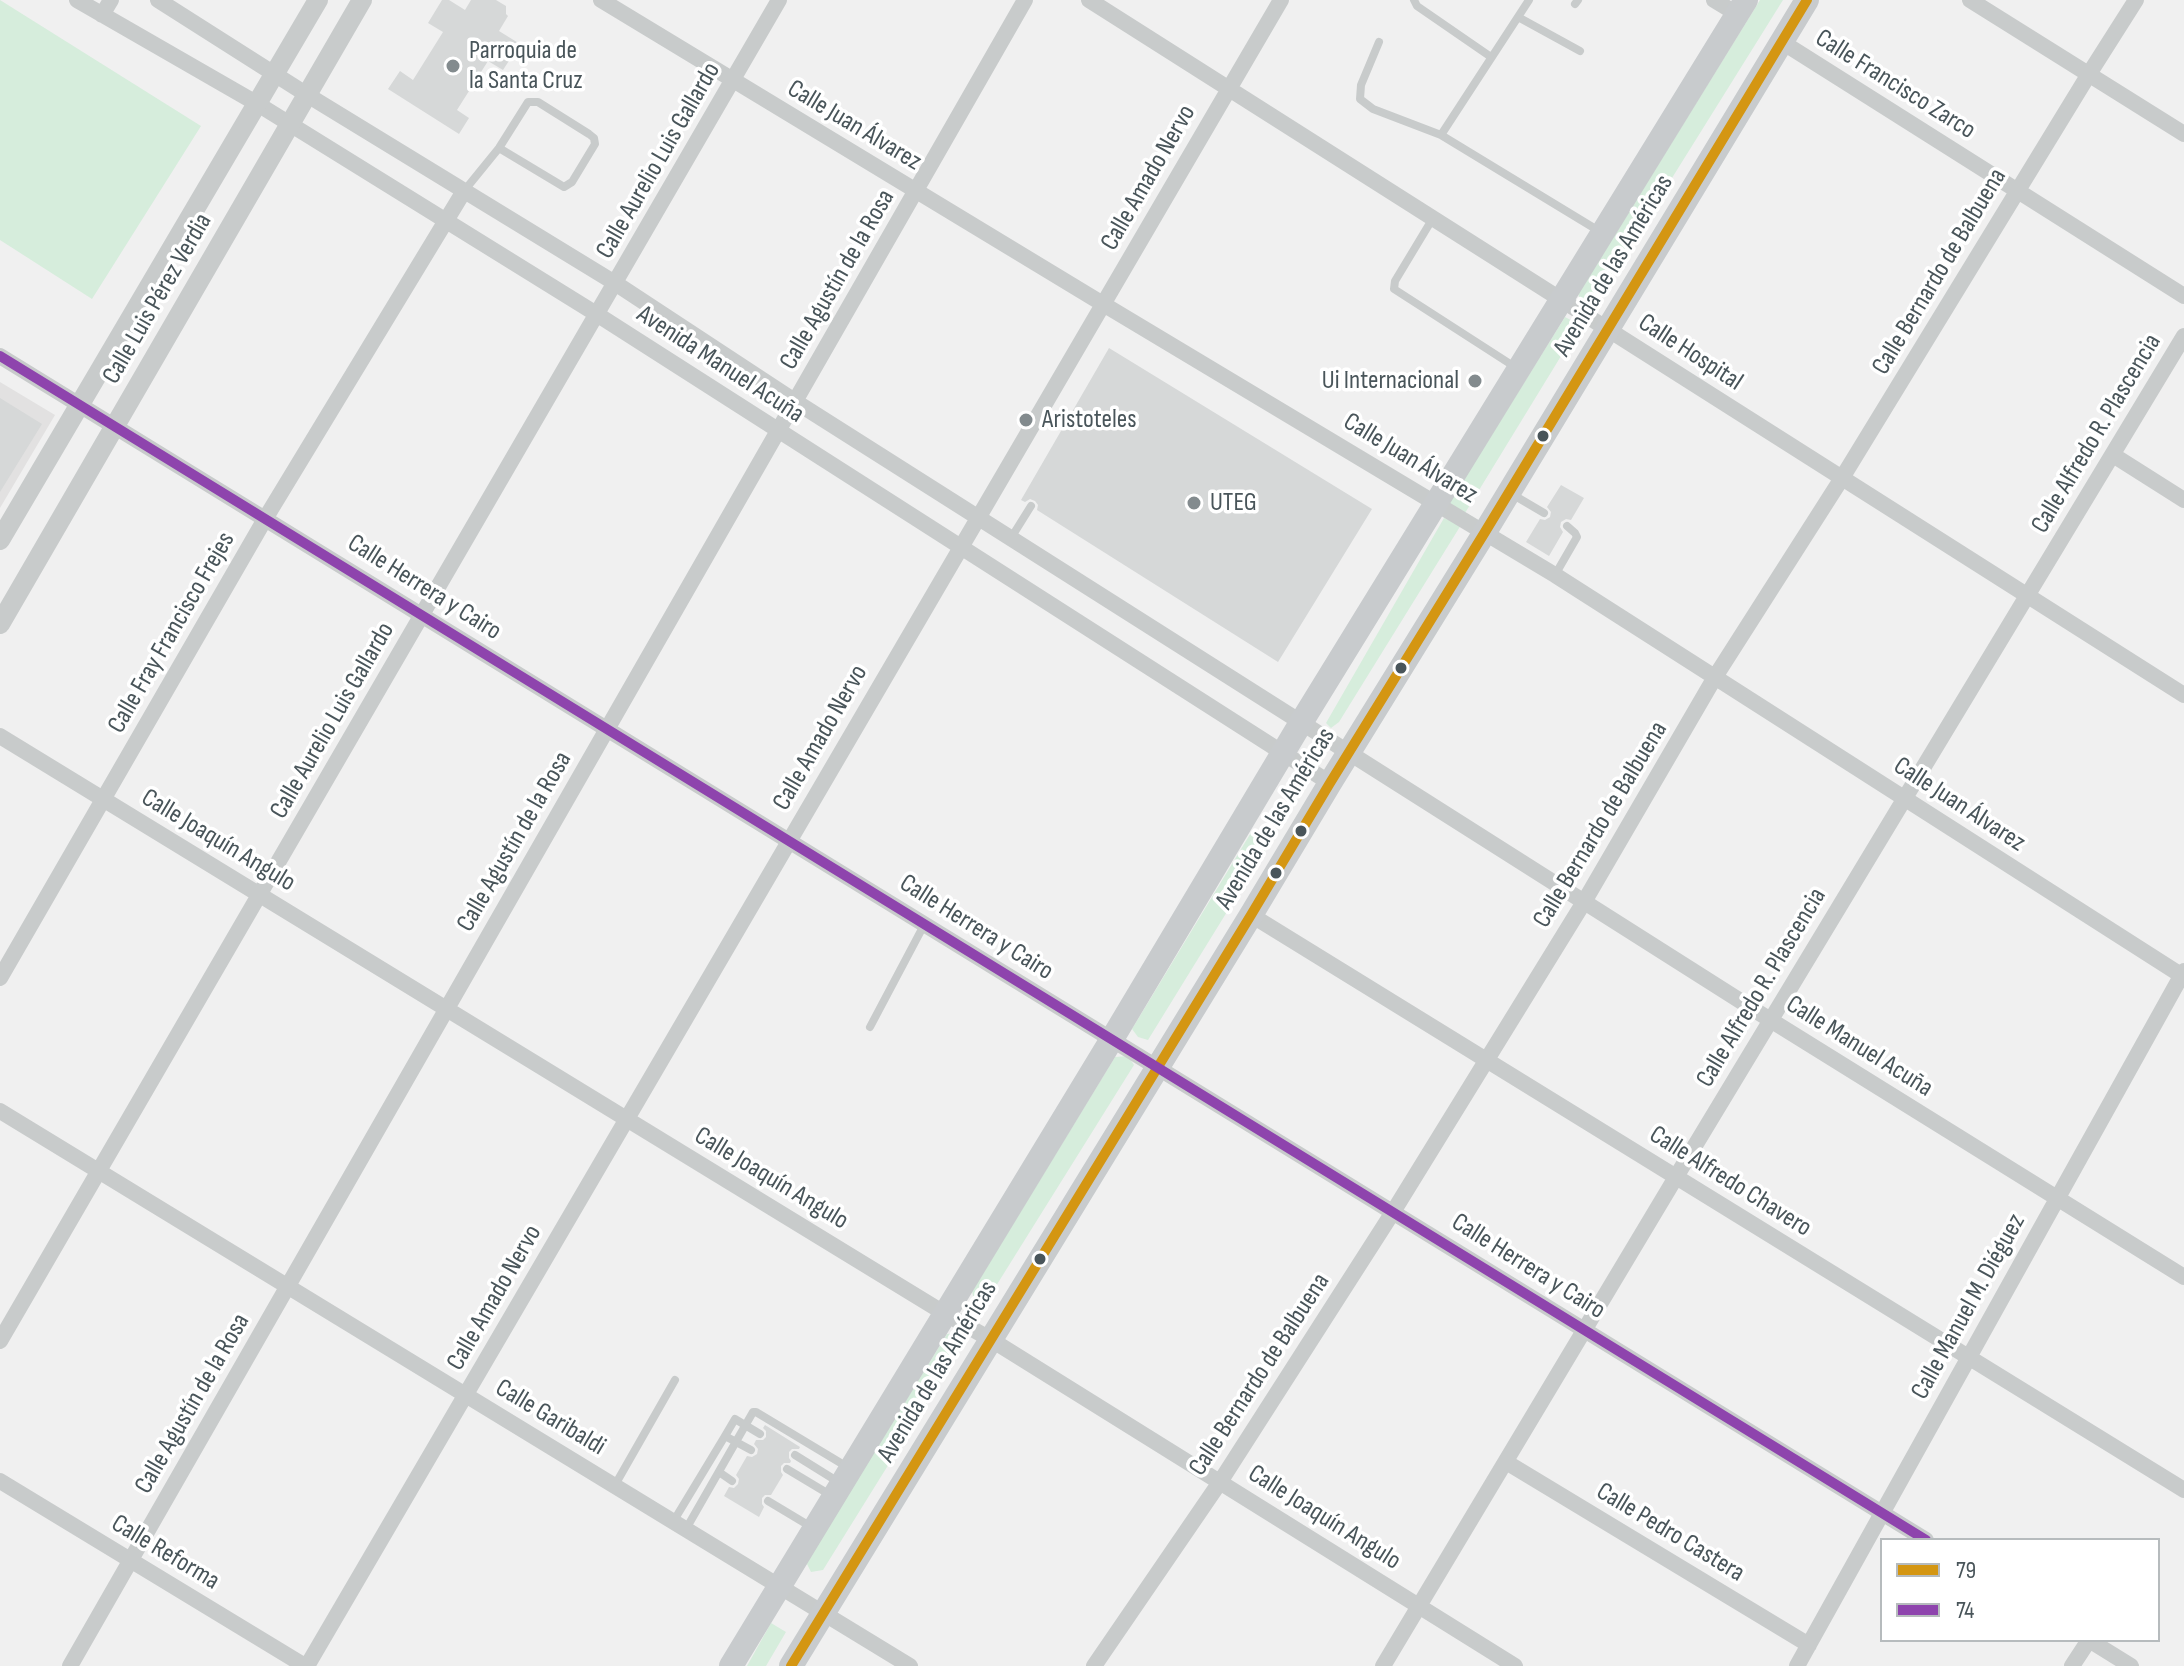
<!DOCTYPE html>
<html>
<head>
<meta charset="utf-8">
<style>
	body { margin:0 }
	#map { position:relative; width:2184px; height:1666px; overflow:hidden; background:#f0f0f0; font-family:"Sofia Sans Condensed",sans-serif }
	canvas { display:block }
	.legend { position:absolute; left:1880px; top:1538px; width:280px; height:104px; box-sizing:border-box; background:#fff; border:2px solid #b6bbbd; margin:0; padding:10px 14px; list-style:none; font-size:24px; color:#49555a }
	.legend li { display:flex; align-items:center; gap:16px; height:40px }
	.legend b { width:40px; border:2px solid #b6bbbd }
</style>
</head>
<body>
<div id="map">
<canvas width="2184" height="1666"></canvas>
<ul class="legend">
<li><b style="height:10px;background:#d49612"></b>79</li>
<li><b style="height:10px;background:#8e44ad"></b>74</li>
</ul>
</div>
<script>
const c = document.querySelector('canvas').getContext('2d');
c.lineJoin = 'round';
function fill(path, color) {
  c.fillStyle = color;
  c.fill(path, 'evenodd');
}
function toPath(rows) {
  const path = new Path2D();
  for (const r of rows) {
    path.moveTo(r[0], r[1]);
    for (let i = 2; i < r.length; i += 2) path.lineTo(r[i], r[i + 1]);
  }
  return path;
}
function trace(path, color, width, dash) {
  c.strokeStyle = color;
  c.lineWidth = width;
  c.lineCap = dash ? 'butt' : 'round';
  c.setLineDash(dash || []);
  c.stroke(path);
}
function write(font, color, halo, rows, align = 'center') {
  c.font = font + ' "Sofia Sans Condensed",sans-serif';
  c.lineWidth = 7;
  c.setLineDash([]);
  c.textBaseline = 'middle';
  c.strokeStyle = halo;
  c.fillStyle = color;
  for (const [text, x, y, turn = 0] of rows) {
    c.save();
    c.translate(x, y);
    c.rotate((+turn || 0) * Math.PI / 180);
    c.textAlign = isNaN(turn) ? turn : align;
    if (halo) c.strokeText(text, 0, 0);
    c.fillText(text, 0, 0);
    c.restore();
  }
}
fill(toPath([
	[0,382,55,415,0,508]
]), '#e2e1e1');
fill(toPath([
	[0,0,201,126,92,299,0,240],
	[1760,0,1783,0,1594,303,1582,305,1578,294],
	[1565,317,1580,325,1465,513,1449,503],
	[1444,518,1461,525,1339,722,1331,728,1326,723],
	[1252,831,1263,832,1270,842,1148,1040,1138,1037,1132,1029],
	[1128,1056,1134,1065,986,1302,975,1304,972,1291,1115,1057],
	[959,1333,964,1343,823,1570,811,1572,806,1562,947,1334],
	[771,1623,786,1632,766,1666,747,1666]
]), '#d6eddc');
fill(toPath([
	[442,0,449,0,465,10,471,0,496,0,506,6,506,14,508,16,499,31,520,44,503,70,488,61,457,110,469,118,459,134,388,89,400,71,413,80,443,32,428,23],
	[1109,348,1372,509,1278,662,1037,510,1038,505,1035,501,1030,499,1025,502,1021,500],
	[0,398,42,424,0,492],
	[1561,485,1584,498,1571,520,1566,519,1561,522,1560,527,1563,532,1549,556,1526,542,1540,519,1545,520,1550,517,1551,512,1547,507],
	[765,1425,800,1447,799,1449,792,1449,789,1452,789,1458,791,1461,790,1463,784,1463,781,1466,781,1472,783,1475,771,1495,765,1495,762,1498,762,1504,764,1507,759,1517,724,1496,729,1487,734,1488,738,1484,739,1479,736,1475,747,1456,752,1457,757,1454,758,1449,754,1444,756,1440,763,1440,766,1437,766,1431,763,1428]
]), '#d6d8d8');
trace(toPath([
	[1414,0,1417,6,1491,57],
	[1529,0,1441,135,1599,231],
	[1575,4,1578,0],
	[1518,17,1580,51],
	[1379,42,1361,85,1360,99,1373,109,1441,135],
	[464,191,499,148,528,102,538,102,589,134,594,138,595,144,572,182,564,187,499,148],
	[1433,218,1395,281,1394,289,1515,367],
	[1510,493,1544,513],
	[1011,538,1031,506],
	[1555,575,1577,537,1575,533,1567,526],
	[870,1027,924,925],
	[725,1436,735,1419,760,1434],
	[795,1455,840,1483],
	[787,1469,832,1496],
	[719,1472,732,1481],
	[615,1485,675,1380],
	[768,1501,813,1528],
	[673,1522,725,1436,751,1450],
	[686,1529,753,1412,756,1412,849,1468]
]), '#c8cbcb', 8);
trace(toPath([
	[77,0,256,103,598,315,1330,783],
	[158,0,309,96,615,283,796,402,1772,1021,2184,1277],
	[601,0,1103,304,1555,575,2184,977],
	[1089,0,2184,695],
	[1714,0,1737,14],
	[1970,0,2184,134],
	[102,15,111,0],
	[1782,42,2184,296],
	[0,356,1926,1540],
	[2113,455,2184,500],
	[0,736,944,1313,990,1339,1515,1666],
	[1251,915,2184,1490],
	[0,978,265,519,464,191],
	[0,1111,910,1666],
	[0,1341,779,0],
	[1506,1462,1809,1645],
	[0,1481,305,1666],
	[2089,1640,2131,1666],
	[70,1666,1025,0],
	[307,1666,1281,0],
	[1094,1666,1220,1482,1393,1212,1584,902,1715,677,1842,478,2089,74,2136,0],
	[1383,1666,1676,1177,2184,336],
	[1797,1666,2184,971],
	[2072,1666,2089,1640]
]), '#c8cbcb', 16);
trace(toPath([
	[0,540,318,0],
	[0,624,362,0]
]), '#c8cbcb', 20);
trace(toPath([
	[731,1666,1112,1039,1302,721,1746,0],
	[791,1666,1251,915,1330,783,1485,532,1807,0]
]), '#c8cbcd', 24);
trace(toPath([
	[791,1666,1251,915,1330,783,1485,532,1807,0]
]), '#d49612', 10);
trace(toPath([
	[0,356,1926,1540]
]), '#8e44ad', 10);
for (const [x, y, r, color] of [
	[453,66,8,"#838b8e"],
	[1475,381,8,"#838b8e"],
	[1026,420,8,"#838b8e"],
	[1543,436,7,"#49555a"],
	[1194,503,8,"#838b8e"],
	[1401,668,7,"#49555a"],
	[1301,831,7,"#49555a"],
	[1276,873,7,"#49555a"],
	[1040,1259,7,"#49555a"]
]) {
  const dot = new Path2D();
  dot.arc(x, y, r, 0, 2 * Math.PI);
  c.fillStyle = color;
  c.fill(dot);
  trace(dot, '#fff', 3);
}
write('26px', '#49555a', '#fff', [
	["Parroquia de",469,51],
	["la Santa Cruz",469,81],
	["Ui Internacional",1459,381,"right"],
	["Aristoteles",1042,420],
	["UTEG",1210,503]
], 'left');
write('26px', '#49555a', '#fff', [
	["Calle Francisco Zarco",1895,85,32],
	["Calle Juan Álvarez",854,126,31],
	["Calle Aurelio Luis Gallardo",659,161,-60],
	["Calle Amado Nervo",1149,178,-60],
	["Avenida de las Américas",1614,266,-59],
	["Calle Bernardo de Balbuena",1940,272,-59],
	["Calle Agustín de la Rosa",838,280,-60],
	["Calle Luis Pérez Verdia",158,299,-60],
	["Calle Hospital",1690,353,33],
	["Avenida Manuel Acuña",720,365,33],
	["Calle Alfredo R. Plascencia",2097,434,-59],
	["Calle Juan Álvarez",1410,459,31],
	["Calle Herrera y Cairo",424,588,32],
	["Calle Fray Francisco Frejes",172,633,-60],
	["Calle Aurelio Luis Gallardo",333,721,-60],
	["Calle Amado Nervo",821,738,-60],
	["Calle Juan Álvarez",1959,805,33],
	["Avenida de las Américas",1276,819,-59],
	["Calle Bernardo de Balbuena",1601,825,-59],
	["Calle Joaquín Angulo",218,841,31],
	["Calle Agustín de la Rosa",515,842,-60],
	["Calle Herrera y Cairo",976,928,32],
	["Calle Alfredo R. Plascencia",1762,988,-59],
	["Calle Manuel Acuña",1859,1047,32],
	["Calle Joaquín Angulo",771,1179,31],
	["Calle Alfredo Chavero",1730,1182,32],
	["Calle Herrera y Cairo",1528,1267,32],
	["Calle Amado Nervo",495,1298,-60],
	["Calle Manuel M. Diéguez",1969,1307,-61],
	["Avenida de las Américas",938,1372,-59],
	["Calle Bernardo de Balbuena",1260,1375,-57],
	["Calle Agustín de la Rosa",193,1404,-60],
	["Calle Garibaldi",550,1418,31],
	["Calle Joaquín Angulo",1324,1518,32],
	["Calle Pedro Castera",1670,1533,31],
	["Calle Reforma",165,1553,31]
]);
</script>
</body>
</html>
